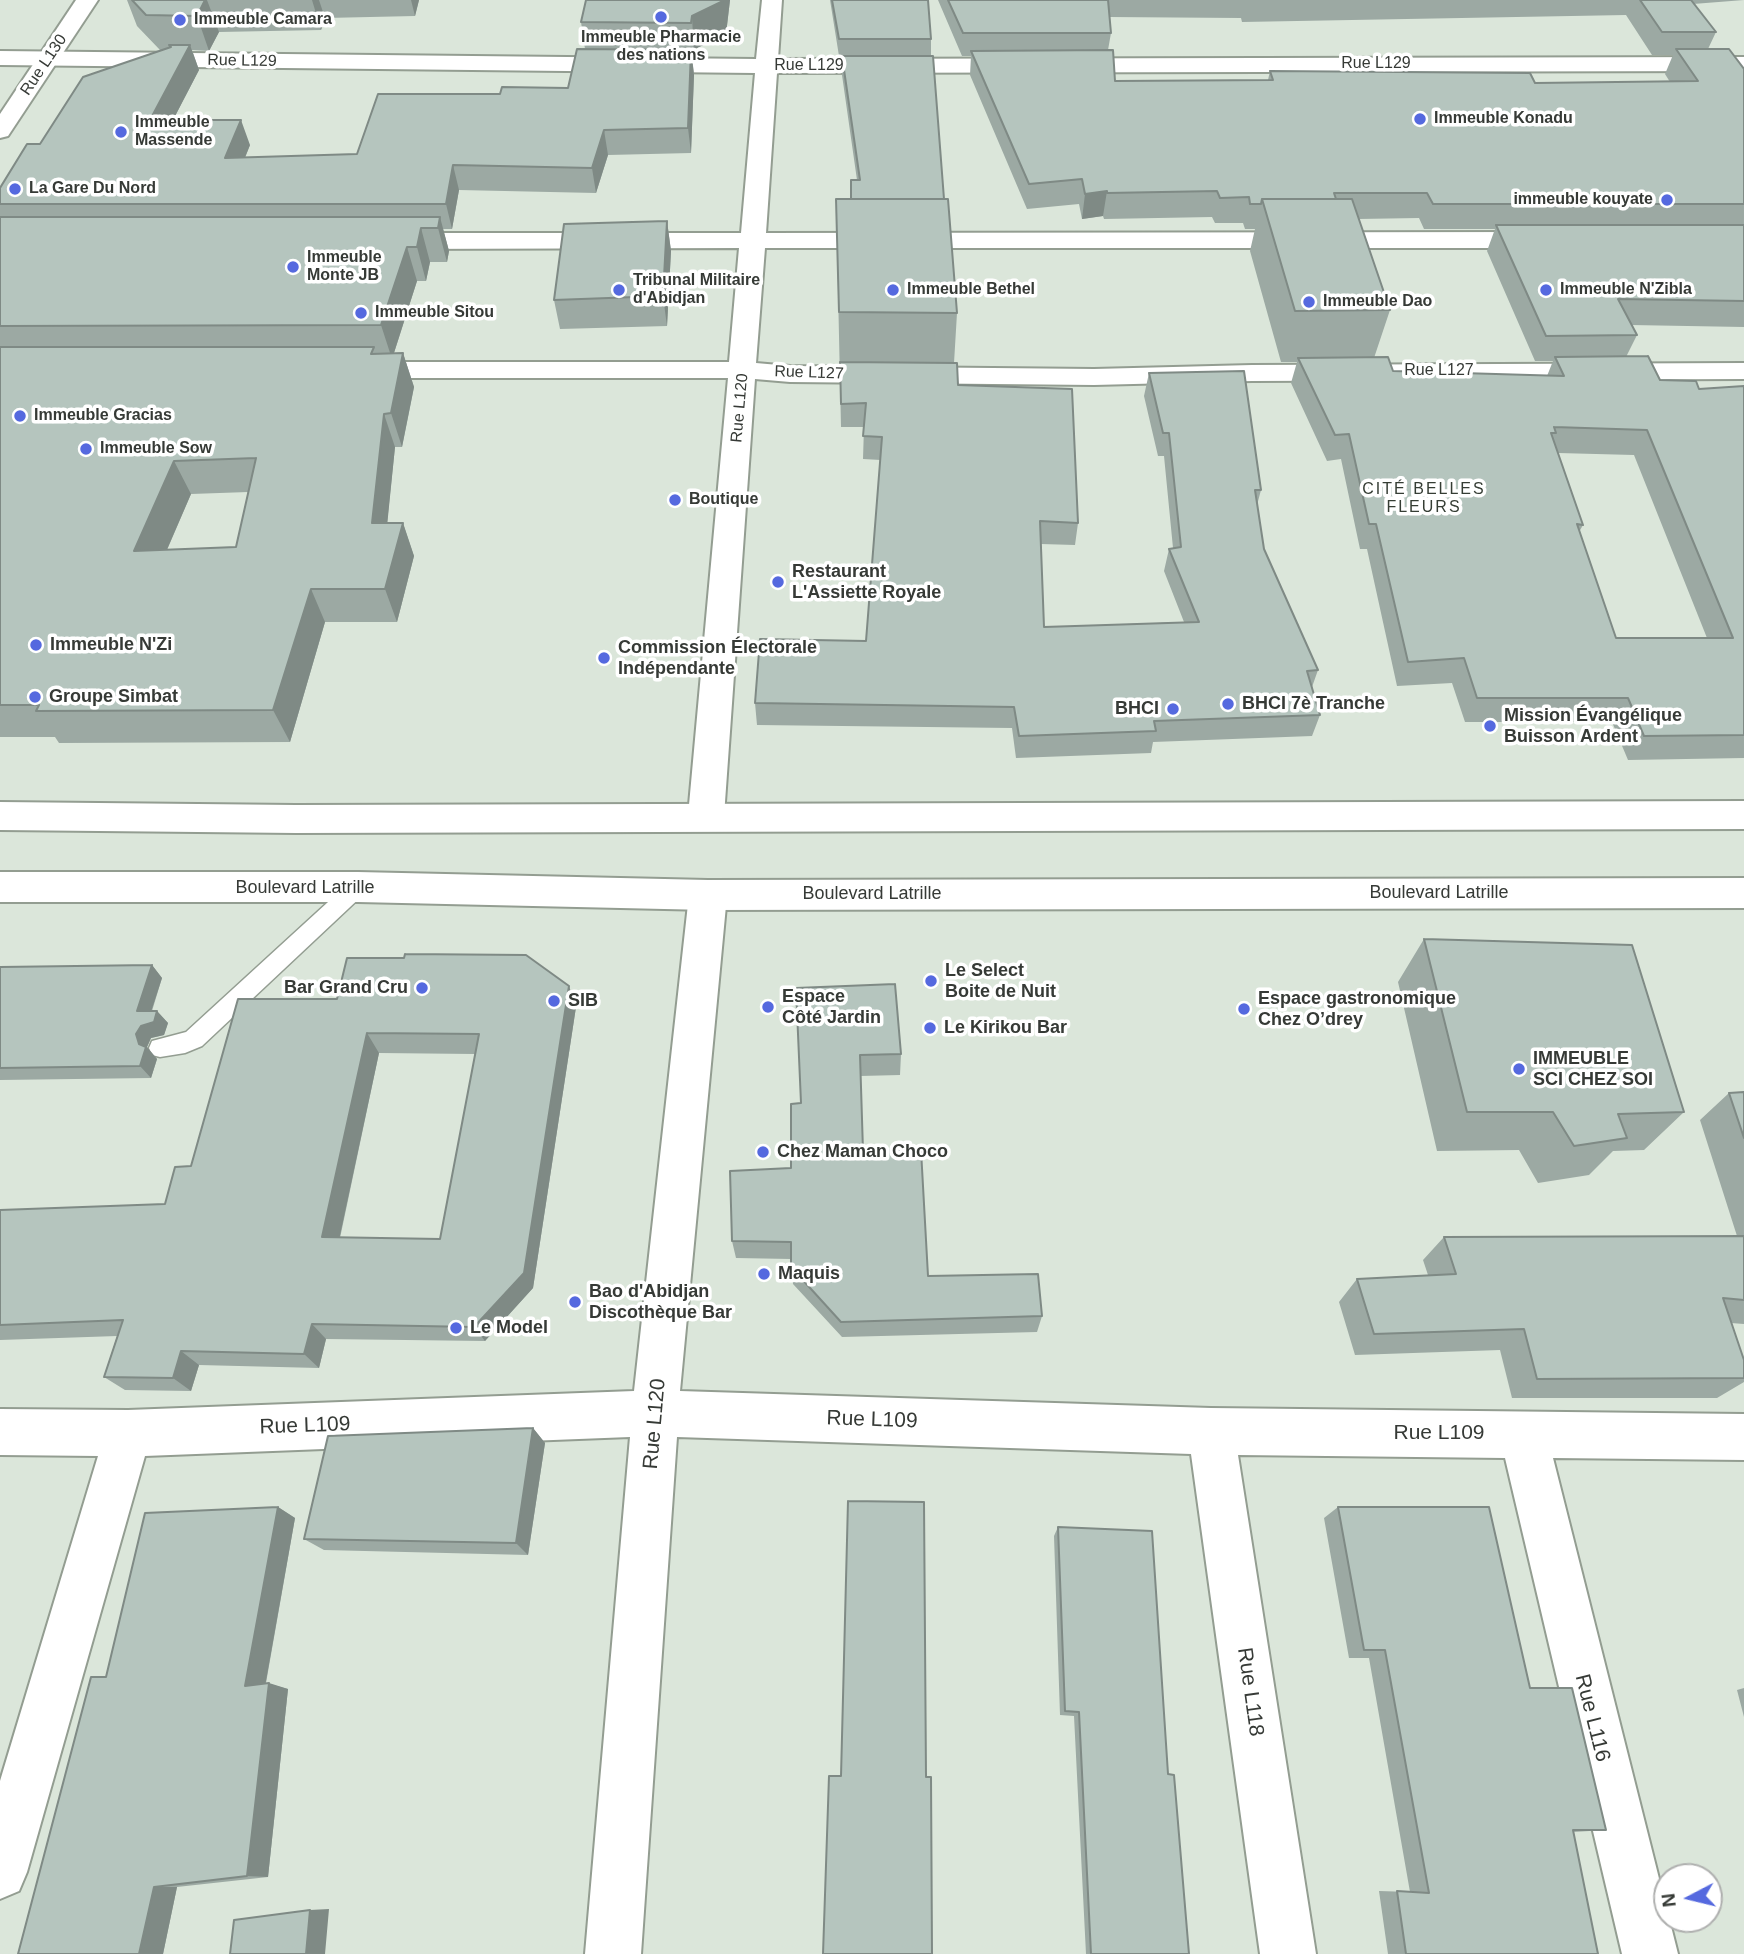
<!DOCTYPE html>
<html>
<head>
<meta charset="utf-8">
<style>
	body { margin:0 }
	#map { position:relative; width:1744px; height:1954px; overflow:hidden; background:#dbe6da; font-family:Helvetica,sans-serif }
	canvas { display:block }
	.north { position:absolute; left:1653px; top:1863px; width:70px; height:70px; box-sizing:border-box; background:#fff; border:2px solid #afb0af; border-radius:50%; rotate:263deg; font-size:19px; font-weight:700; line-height:28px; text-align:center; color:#363a36 }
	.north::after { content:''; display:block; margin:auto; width:24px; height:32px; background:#5569df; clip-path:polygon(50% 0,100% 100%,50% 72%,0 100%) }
</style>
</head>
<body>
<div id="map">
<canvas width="1744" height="1954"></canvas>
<div class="north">N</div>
</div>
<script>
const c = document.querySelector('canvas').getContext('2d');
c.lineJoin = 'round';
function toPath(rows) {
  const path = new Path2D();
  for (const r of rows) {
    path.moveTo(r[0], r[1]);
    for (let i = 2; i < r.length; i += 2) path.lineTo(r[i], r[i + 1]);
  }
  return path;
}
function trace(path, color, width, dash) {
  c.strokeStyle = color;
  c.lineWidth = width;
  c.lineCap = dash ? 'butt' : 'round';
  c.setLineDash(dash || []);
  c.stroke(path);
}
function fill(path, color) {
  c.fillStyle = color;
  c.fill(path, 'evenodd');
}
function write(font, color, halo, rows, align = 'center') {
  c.font = font + ' Helvetica,sans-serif';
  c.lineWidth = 7;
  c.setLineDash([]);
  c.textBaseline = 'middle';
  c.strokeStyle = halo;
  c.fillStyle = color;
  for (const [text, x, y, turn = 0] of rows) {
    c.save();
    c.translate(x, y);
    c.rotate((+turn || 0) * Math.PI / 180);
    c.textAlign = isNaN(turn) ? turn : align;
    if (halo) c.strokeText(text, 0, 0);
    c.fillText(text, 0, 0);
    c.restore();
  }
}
const service = toPath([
	[358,879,365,881,368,887,365,893,202,1046,185,1053,160,1057,152,1055,149,1048,152,1041,186,1032,351,881,358,879]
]);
const minor = toPath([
	[762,0,782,0,778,59,1744,57,1744,71,777,73,766,233,1542,232,1551,235,1555,240,1551,245,1542,248,765,248,756,363,790,366,1094,369,1252,365,1744,363,1744,379,1252,381,1094,385,790,382,755,379,724,816,719,826,706,830,693,826,688,816,728,378,357,378,347,376,343,370,347,364,357,362,729,362,739,248,395,249,386,246,382,241,386,236,395,233,741,233,755,73,0,65,0,51,756,59,762,0],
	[708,880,721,884,727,895,680,1391,1211,1408,1744,1414,1744,1460,1553,1458,1678,1954,1622,1954,1505,1458,1238,1455,1316,1954,1260,1954,1191,1454,677,1437,641,1954,585,1954,630,1437,145,1456,27,1872,19,1891,0,1899,0,1781,98,1456,0,1455,0,1409,128,1410,634,1391,689,895,695,884,708,880]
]);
const tertiary = toPath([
	[76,0,98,0,8,136,0,138,0,114,76,0]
]);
const secondary = toPath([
	[1744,801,1744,829,296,833,0,830,0,802,296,805,1744,801],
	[0,872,358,872,708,880,1744,878,1744,908,708,910,358,902,0,902,0,872]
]);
trace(service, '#939d91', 3);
trace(minor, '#939d91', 4);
trace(tertiary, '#939d91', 4);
trace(secondary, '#939d91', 4);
fill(service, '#fff');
fill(minor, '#fff');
fill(tertiary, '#fff');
fill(secondary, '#fff');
fill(toPath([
	[127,0,419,0,415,16,325,18,321,30,219,32,209,51,192,50,199,70,173,120,250,145,245,158,357,154,500,94,568,88,585,49,581,22,586,0,730,0,726,34,695,49,694,56,692,56,694,75,691,153,608,155,596,193,459,190,452,229,443,229,449,251,447,262,430,262,426,281,417,281,394,353,403,353,414,387,402,447,395,447,387,523,403,523,414,556,397,622,325,622,290,742,59,743,55,737,0,737,0,188,40,144,163,50,160,50,137,26],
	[248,492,236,547,167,550,191,494],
	[830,0,928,0,931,39,931,56,839,56],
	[938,0,1744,0,1693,4,1716,32,1708,49,1744,69,1744,327,1631,325,1637,335,1626,357,1660,380,1699,389,1744,386,1744,758,1628,760,1612,722,1465,722,1452,683,1397,686,1367,549,1360,549,1341,459,1327,461,1291,383,1297,362,1281,362,1250,251,1255,229,1245,229,1243,223,1215,223,1212,217,1104,219,1103,216,1082,219,1079,204,1027,209,970,75,971,56,962,56],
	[1626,15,1652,55,1673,55,1665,74,1670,82,1535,83,1270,71,1268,80,1115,81,1108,50,1111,33,1109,17,1241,18,1242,22],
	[1419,218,1424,229,1495,229,1487,251,1535,361,1553,361,1547,376,1393,371,1374,358,1390,310,1358,219],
	[1558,453,1634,455,1707,638,1616,638,1579,532,1583,525],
	[842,56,944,199,957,313,954,363,958,385,1078,523,1075,545,1041,544,1044,627,1184,622,1164,571,1169,549,1173,548,1164,456,1158,456,1144,396,1149,373,1261,490,1257,505,1264,549,1318,670,1312,687,1320,715,1312,736,1153,742,1151,753,1016,758,1012,728,757,725,755,703,866,641,881,460,863,459,864,427,841,427,836,199,851,199,851,180,857,180,842,75],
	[667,221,671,251,667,326,560,329,554,300],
	[1424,939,1684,1112,1644,1150,1613,1151,1589,1175,1538,1183,1519,1150,1437,1151,1398,982],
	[152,965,162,978,152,1011,157,1011,168,1023,164,1035,151,1038,147,1047,157,1059,151,1078,0,1080,0,967],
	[796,988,901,1054,900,1075,860,1076,863,1151,928,1276,1042,1316,1037,1332,842,1337,793,1284,791,1259,736,1258,732,1241,791,1168,801,1103],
	[337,999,576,1007,533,1288,485,1341,326,1339,319,1368,199,1365,191,1391,125,1390,104,1377,117,1336,0,1340,0,1210,165,1204,191,1166],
	[379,1053,475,1054,440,1239,340,1238],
	[1744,1092,1744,1324,1731,1323,1744,1360,1744,1382,1717,1398,1512,1398,1500,1350,1355,1355,1339,1302,1357,1279,1428,1275,1423,1260,1444,1237,1737,1236,1700,1120,1729,1093],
	[533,1428,545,1443,528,1555,324,1550,304,1539],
	[278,1507,295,1518,266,1683,288,1689,268,1877,177,1887,163,1954,18,1954,106,1677],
	[1338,1507,1530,1688,1606,1830,1573,1832,1598,1954,1388,1954,1379,1891,1410,1892,1369,1658,1349,1658,1324,1518],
	[1058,1527,1168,1774,1189,1954,1086,1954,1074,1716,1060,1715,1054,1536],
	[1744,1688,1744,1717,1737,1690]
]), '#9ca9a3');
fill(toPath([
	[205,0,207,0,219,32,209,51,197,16],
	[312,0,319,0,325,18,321,30],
	[411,0,419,0,415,16],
	[723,0,730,0,726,34,695,49,694,56,692,16],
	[190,45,199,70,160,145,150,120],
	[691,50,694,75,691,153,688,128],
	[241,120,250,145,234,184,225,158],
	[604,130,608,155,596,193,592,168],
	[453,165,459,190,452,229,446,204],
	[1107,191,1103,216,1082,219,1085,194],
	[440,217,449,251,447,262,438,228],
	[667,221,671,251,667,326,663,296],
	[421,228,430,262,426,281,417,247],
	[407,247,417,281,392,359,381,325],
	[403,353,414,387,402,447,391,413],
	[384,414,395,447,384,556,372,523],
	[174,461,191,494,152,584,134,551],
	[403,523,414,556,397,622,385,589],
	[311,589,325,622,290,742,273,710],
	[152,965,162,978,147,1024,137,1011],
	[569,986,576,1007,533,1288,485,1341,474,1327],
	[157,1011,168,1023,164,1035,151,1038,147,1047,157,1059,151,1078,140,1066,139,1044,136,1034,141,1026],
	[367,1033,379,1053,336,1254,322,1237],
	[312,1324,326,1339,319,1368,304,1354],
	[181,1351,199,1365,191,1391,173,1378],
	[533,1428,545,1443,528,1555,516,1543],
	[278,1507,295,1518,264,1692,245,1686],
	[269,1683,288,1689,268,1877,247,1876],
	[154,1887,177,1887,163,1954,139,1954],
	[329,1909,325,1954,306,1954,310,1910]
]), '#7f8a85');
const building = toPath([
	[132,0,205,0,197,16,146,15,132,0],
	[586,0,723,0,723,1,692,16,691,23,581,22,586,0],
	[832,0,928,0,931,39,839,39,832,0],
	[948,0,1108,0,1111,33,963,33,948,0],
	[1640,0,1691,0,1716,32,1662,32,1640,0],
	[169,45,190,45,150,120,241,120,225,158,357,154,378,94,500,94,502,87,568,88,577,49,691,50,688,128,604,130,592,168,453,165,446,204,0,204,0,188,27,144,40,144,83,77,171,47,169,45],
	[1676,49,1729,49,1744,69,1744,204,1433,204,1427,193,1334,193,1336,199,1262,199,1261,204,1250,204,1249,197,1220,198,1217,191,1107,193,1107,191,1085,194,1082,179,1029,184,971,51,1113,50,1115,81,1273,80,1270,71,1530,73,1535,83,1698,81,1676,49],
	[842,56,933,56,944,199,851,199,851,180,860,180,842,56],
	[836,199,948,199,957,313,839,312,836,199],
	[1262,199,1352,199,1390,310,1295,311,1262,199],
	[0,217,440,217,438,228,421,228,417,247,407,247,381,325,0,326,0,217],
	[667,221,663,296,554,300,564,224,667,221],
	[1496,225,1744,225,1744,301,1618,299,1637,335,1546,336,1496,225],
	[0,347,374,347,371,354,403,353,391,413,384,414,372,523,403,523,385,589,311,589,273,710,36,711,39,705,0,705,0,347],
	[256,458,236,547,134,551,174,461,256,458],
	[1648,356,1660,380,1696,381,1699,389,1744,386,1744,735,1644,736,1628,698,1477,698,1464,658,1408,662,1376,524,1369,524,1349,434,1335,435,1298,358,1388,357,1393,371,1564,376,1555,357,1648,356],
	[1554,427,1647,430,1733,638,1616,638,1577,524,1583,525,1551,433,1556,433,1554,427],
	[840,362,957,363,958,385,1072,389,1078,523,1040,521,1044,627,1199,622,1169,549,1181,547,1169,433,1163,433,1149,373,1244,371,1261,490,1255,490,1264,549,1318,670,1307,671,1320,715,1154,721,1156,731,1019,736,1014,707,755,703,760,639,866,641,882,437,863,436,866,403,841,404,840,362],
	[1424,939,1632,945,1684,1112,1618,1114,1627,1138,1574,1146,1553,1112,1467,1112,1424,939],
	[405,954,526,955,569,986,524,1273,474,1327,312,1324,304,1354,181,1351,173,1378,104,1377,123,1320,0,1325,0,1210,165,1204,175,1167,191,1166,238,999,337,999,347,958,404,958,405,954],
	[367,1033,479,1034,440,1239,322,1237,367,1033],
	[152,965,137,1011,157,1011,154,1022,141,1026,136,1034,139,1044,146,1047,140,1066,0,1068,0,967,152,965],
	[895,984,901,1054,860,1055,863,1151,921,1150,928,1276,1038,1274,1042,1316,841,1322,791,1267,791,1242,732,1241,730,1171,791,1168,791,1104,801,1103,796,988,895,984],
	[1744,1092,1744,1138,1729,1093,1744,1092],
	[1744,1236,1744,1300,1723,1298,1744,1360,1744,1378,1537,1379,1524,1329,1374,1334,1357,1279,1456,1274,1444,1237,1744,1236],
	[533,1428,516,1543,304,1539,328,1436,533,1428],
	[848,1501,924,1502,926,1777,931,1777,932,1954,823,1954,829,1776,841,1776,848,1501],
	[278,1507,245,1686,269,1683,247,1876,154,1887,139,1954,18,1954,91,1677,106,1677,145,1513,278,1507],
	[1338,1507,1489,1507,1530,1688,1572,1688,1606,1830,1573,1830,1598,1954,1406,1954,1397,1891,1429,1893,1385,1650,1364,1650,1338,1507],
	[1058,1527,1152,1531,1168,1774,1174,1775,1189,1954,1091,1954,1079,1712,1065,1711,1058,1527],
	[310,1910,306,1954,230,1954,234,1920,310,1910]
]);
fill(building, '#b5c5be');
trace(building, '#7f8a85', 2);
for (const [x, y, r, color] of [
	[661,17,7,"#5569df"],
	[180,20,7,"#5569df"],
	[1420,119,7,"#5569df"],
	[121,132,7,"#5569df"],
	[15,189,7,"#5569df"],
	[1667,200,7,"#5569df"],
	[293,267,7,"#5569df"],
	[619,290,7,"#5569df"],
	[893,290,7,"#5569df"],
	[1546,290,7,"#5569df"],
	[1309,302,7,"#5569df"],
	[361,313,7,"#5569df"],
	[20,416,7,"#5569df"],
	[86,449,7,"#5569df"],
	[675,500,7,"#5569df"],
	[778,582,7,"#5569df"],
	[36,645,7,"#5569df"],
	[604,658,7,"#5569df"],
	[35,697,7,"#5569df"],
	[1228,704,7,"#5569df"],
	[1173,709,7,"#5569df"],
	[1490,726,7,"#5569df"],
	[931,981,7,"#5569df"],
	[422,988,7,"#5569df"],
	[554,1001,7,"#5569df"],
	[768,1007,7,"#5569df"],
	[1244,1009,7,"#5569df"],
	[930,1028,7,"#5569df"],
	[1519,1069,7,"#5569df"],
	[763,1152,7,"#5569df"],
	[764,1274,7,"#5569df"],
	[575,1302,7,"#5569df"],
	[456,1328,7,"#5569df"]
]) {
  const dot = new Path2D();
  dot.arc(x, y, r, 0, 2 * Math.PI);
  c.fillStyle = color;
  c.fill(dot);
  trace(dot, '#fff', 2.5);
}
write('bold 16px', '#363a36', '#fff', [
	["Immeuble Camara",194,20],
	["Immeuble Pharmacie",661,38,"center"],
	["des nations",661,56,"center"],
	["Immeuble Konadu",1434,119],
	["Immeuble",135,123],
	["Massende",135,141],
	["La Gare Du Nord",29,189],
	["immeuble kouyate",1653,200,"right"],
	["Immeuble",307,258],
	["Monte JB",307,276],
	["Tribunal Militaire",633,281],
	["d'Abidjan",633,299],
	["Immeuble Bethel",907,290],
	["Immeuble N'Zibla",1560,290],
	["Immeuble Dao",1323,302],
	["Immeuble Sitou",375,313],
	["Immeuble Gracias",34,416],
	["Immeuble Sow",100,449],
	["Boutique",689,500]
], 'left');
write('16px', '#363a36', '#fff', [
	["Rue L129",242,61,1],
	["Rue L129",1376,64],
	["Rue L130",44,65,-56],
	["Rue L129",809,66],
	["Rue L127",1439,371],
	["Rue L127",809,373,2],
	["Rue L120",740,408,-85]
]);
c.letterSpacing = '2px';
write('16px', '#353d34', '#fff', [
	["CITÉ BELLES",1424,490],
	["FLEURS",1424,508]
]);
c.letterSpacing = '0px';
write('bold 18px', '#363a36', '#fff', [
	["Restaurant",792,572],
	["L'Assiette Royale",792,593],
	["Immeuble N'Zi",50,645],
	["Commission Électorale",618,648],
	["Indépendante",618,669],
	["Groupe Simbat",49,697],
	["BHCI 7è Tranche",1242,704],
	["BHCI",1159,709,"right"],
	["Mission Évangélique",1504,716],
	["Buisson Ardent",1504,737],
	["Le Select",945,971],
	["Boite de Nuit",945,992],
	["Bar Grand Cru",408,988,"right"],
	["Espace",782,997],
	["Côté Jardin",782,1018],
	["Espace gastronomique",1258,999],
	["Chez O’drey",1258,1020],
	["SIB",568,1001],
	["Le Kirikou Bar",944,1028],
	["IMMEUBLE",1533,1059],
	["SCI CHEZ SOI",1533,1080],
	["Chez Maman Choco",777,1152],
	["Maquis",778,1274],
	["Bao d'Abidjan",589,1292],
	["Discothèque Bar",589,1313],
	["Le Model",470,1328]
], 'left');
write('18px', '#363a36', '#fff', [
	["Boulevard Latrille",305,888],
	["Boulevard Latrille",1439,893],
	["Boulevard Latrille",872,894]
]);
write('21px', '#363a36', '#fff', [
	["Rue L109",872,1420,2],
	["Rue L120",655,1424,-85],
	["Rue L109",305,1426,-2],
	["Rue L109",1439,1433],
	["Rue L118",1250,1692,82],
	["Rue L116",1592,1718,76]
]);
</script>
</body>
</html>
